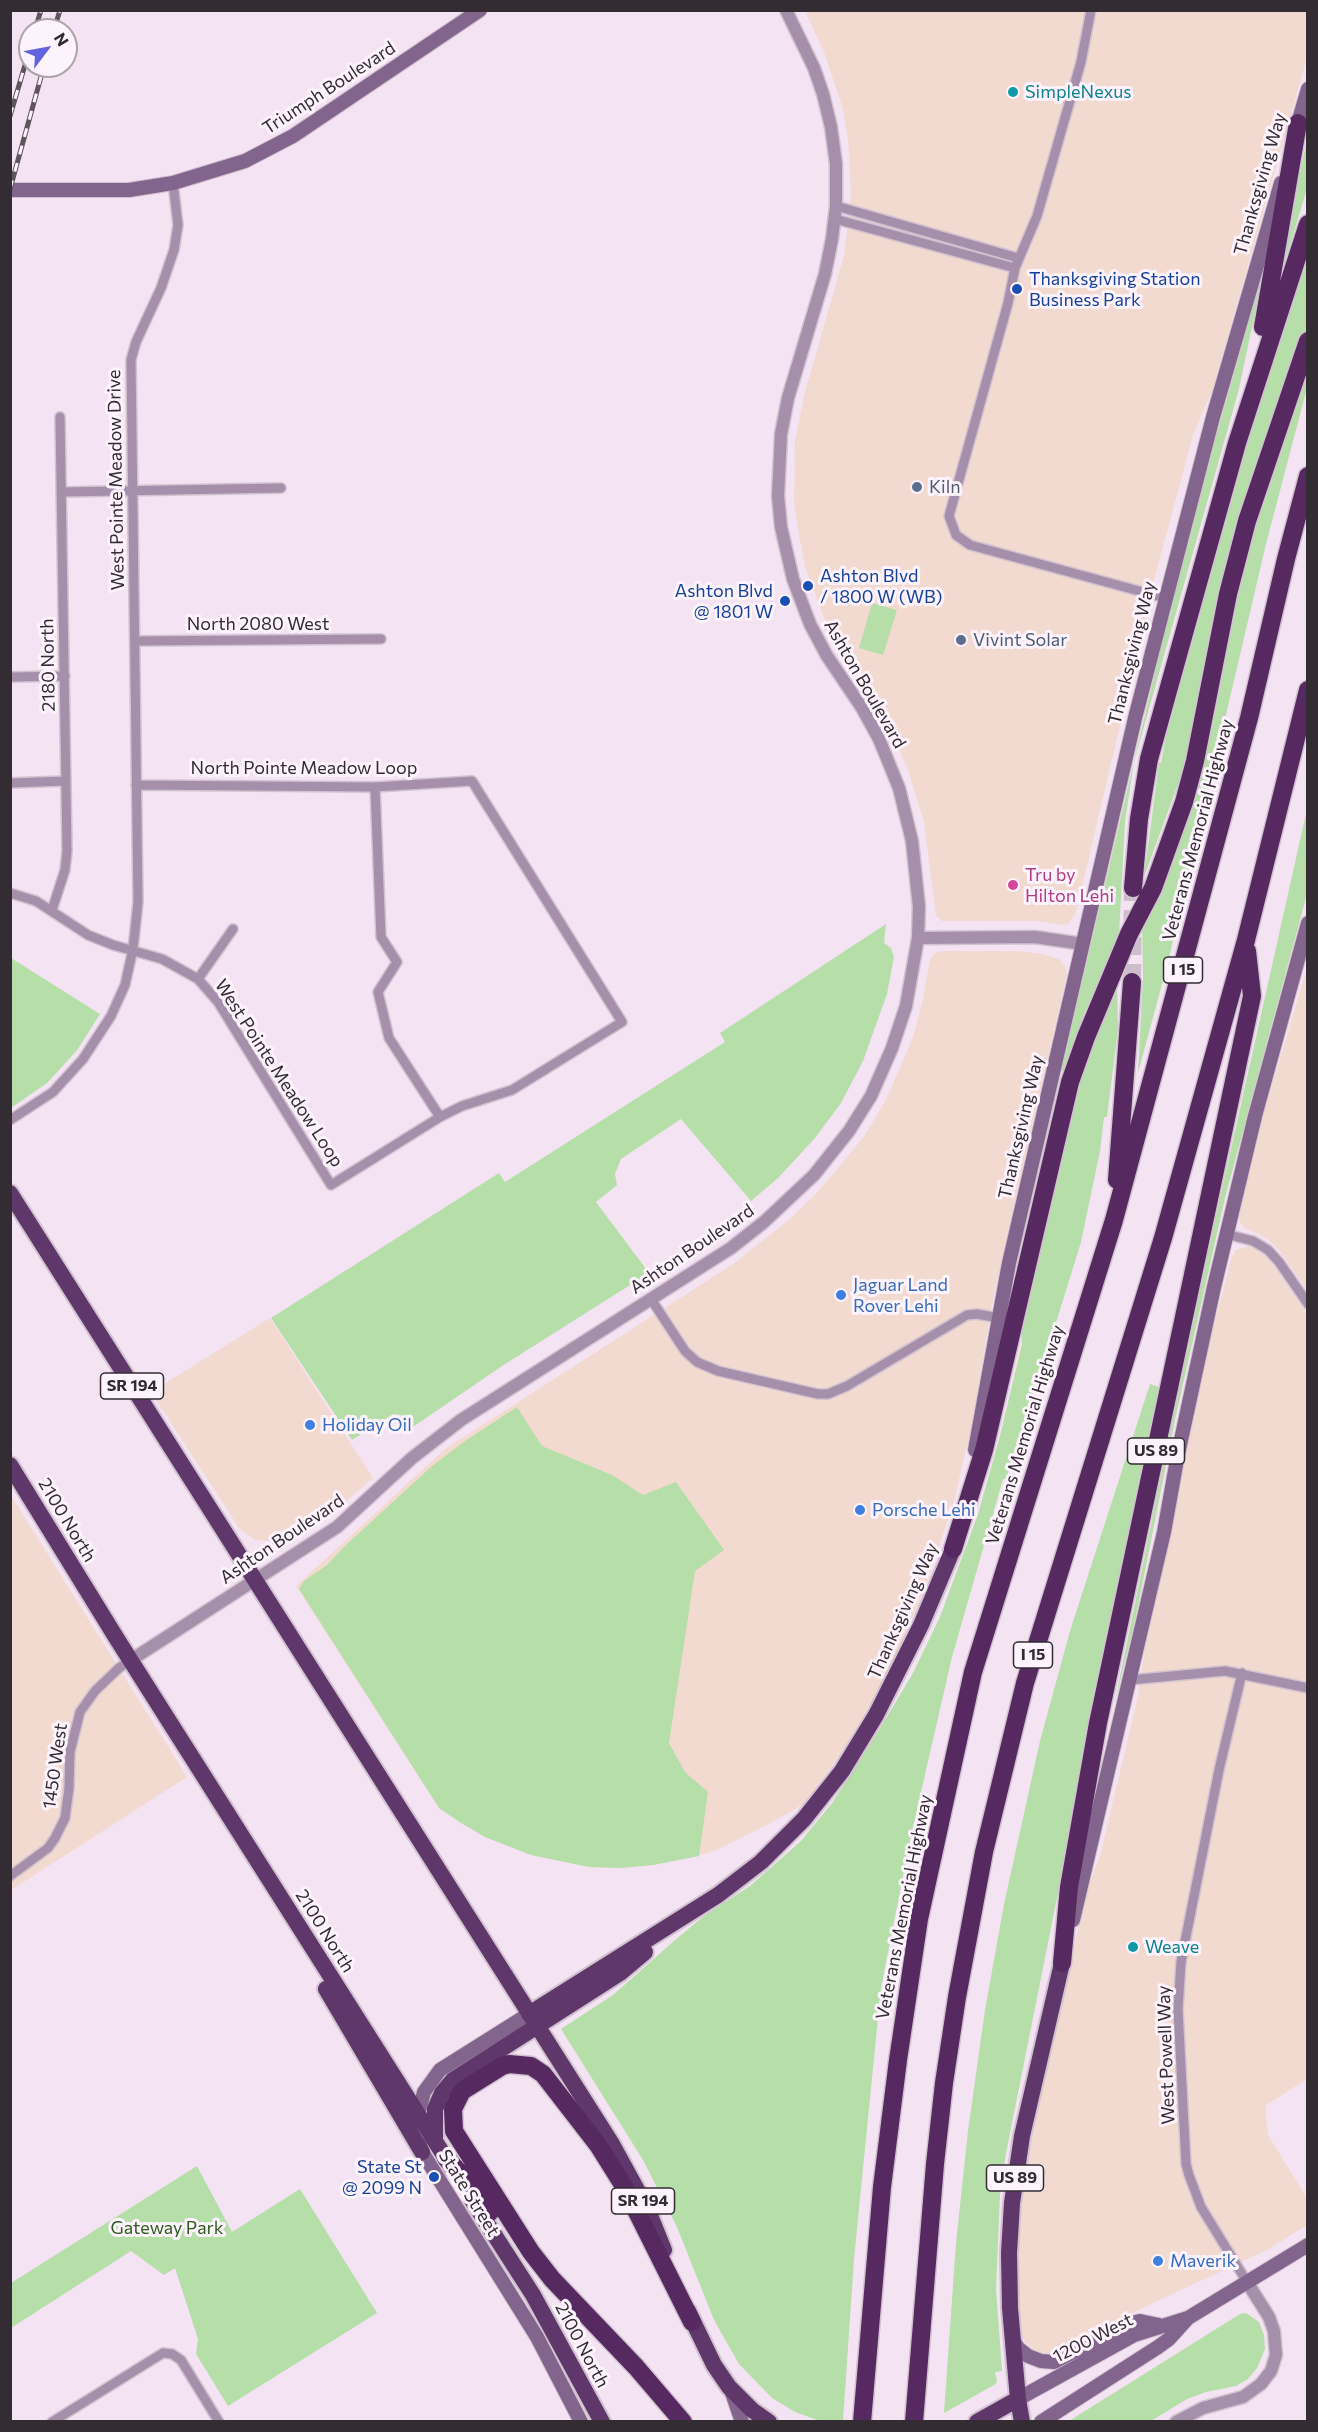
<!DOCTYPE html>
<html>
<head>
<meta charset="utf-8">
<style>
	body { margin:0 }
	#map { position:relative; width:1318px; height:2432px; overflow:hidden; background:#f4e3f3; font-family:Commissioner,sans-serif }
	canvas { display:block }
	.frame { position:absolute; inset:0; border:12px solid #332c32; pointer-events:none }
	.north { position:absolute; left:18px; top:18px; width:60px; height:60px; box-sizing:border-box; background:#fdf3fc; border:2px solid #aca3ab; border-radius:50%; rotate:58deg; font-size:16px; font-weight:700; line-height:24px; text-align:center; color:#332c32 }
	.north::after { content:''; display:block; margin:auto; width:21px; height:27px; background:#6264dd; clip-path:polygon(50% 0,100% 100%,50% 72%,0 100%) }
</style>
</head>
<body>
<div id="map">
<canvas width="1318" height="2432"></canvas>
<div class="frame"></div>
<div class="north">N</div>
</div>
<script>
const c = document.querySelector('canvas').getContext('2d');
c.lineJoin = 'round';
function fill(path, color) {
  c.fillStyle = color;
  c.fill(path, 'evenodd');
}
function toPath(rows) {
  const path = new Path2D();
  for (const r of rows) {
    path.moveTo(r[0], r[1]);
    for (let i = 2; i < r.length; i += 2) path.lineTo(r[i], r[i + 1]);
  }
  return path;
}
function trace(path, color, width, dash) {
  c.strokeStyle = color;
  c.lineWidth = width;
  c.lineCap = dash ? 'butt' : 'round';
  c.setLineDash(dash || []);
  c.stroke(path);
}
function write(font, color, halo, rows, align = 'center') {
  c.font = font + ' Commissioner,sans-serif';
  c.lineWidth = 6;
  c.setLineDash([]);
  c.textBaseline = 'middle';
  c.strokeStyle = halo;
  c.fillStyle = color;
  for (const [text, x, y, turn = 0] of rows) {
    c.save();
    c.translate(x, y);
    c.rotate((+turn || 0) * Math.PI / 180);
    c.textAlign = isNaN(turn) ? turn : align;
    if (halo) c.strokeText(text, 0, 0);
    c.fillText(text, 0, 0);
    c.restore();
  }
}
fill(toPath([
	[805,11,1307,11,1307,58,1212,391,1193,435,1156,573,1076,912,1069,923,1063,925,1039,921,942,921,936,916,924,822,908,770,886,719,844,654,824,618,805,567,794,506,795,441,804,396,844,256,851,196,848,138,842,106,824,52],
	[941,951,1020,951,1042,954,1059,959,1065,966,1067,974,1007,1235,991,1309,972,1424,954,1501,927,1583,884,1681,840,1755,804,1804,765,1826,712,1852,653,1865,620,1868,589,1867,531,1855,485,1837,439,1808,296,1586,445,1449,733,1264,790,1219,817,1193,863,1138,886,1100,913,1037,922,1003,930,960,936,952],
	[1307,968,1307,1290,1279,1250,1266,1238,1245,1228,1240,1222,1239,1216,1253,1150],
	[1249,1246,1265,1256,1274,1266,1307,1314,1307,2079,1265,2106,1268,2135,1307,2198,1307,2225,1269,2249,1136,2311,1068,2348,1050,2354,1041,2353,1035,2351,1025,2342,1019,2326,1017,2266,1019,2223,1029,2144,1086,1894,1101,1852,1138,1696,1145,1649,1207,1352,1232,1256,1236,1250],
	[270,1318,373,1478,345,1502,268,1541,255,1540,239,1528,151,1392],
	[10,1494,187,1777,11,1890,10,1890]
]), '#f2dad0');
fill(toPath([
	[1307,139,1307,189,1276,290],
	[1307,234,1307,329,1276,412,1181,776,1144,877,1159,763,1161,763,1171,709],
	[1266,260,1239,389,1134,762,1125,821,1119,934,1084,1014,1064,1071,1061,1071,1168,617,1170,617,1178,570],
	[1307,364,1307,388,1266,544,1168,962,1138,1073,1143,977,1142,922,1245,547],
	[872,603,897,610,883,655,859,648],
	[1307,809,1307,894,1225,1198,1175,1420,1135,1621,1114,1706,1195,1310],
	[886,924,884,943,891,948,894,957,887,994,863,1061,841,1103,815,1138,778,1178,751,1201,681,1119,621,1159,615,1174,617,1185,596,1202,649,1273,502,1366,410,1429,401,1415,393,1414,352,1440,271,1318,499,1173,505,1182,725,1042,720,1033],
	[11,958,100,1014,78,1049,59,1070,47,1083,11,1108],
	[1117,980,1118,1029,1107,1117,1104,1117,1100,1151,1081,1242,1028,1413,1006,1479,1003,1479,952,1657,910,1840,881,1988,854,2259,843,2421,820,2421,795,2412,772,2398,739,2364,714,2320,677,2227,643,2160,561,2029,613,1995,674,1941,704,1916,750,1886,801,1841,832,1803,876,1735,913,1673,940,1617,978,1514,1000,1436,1022,1344,1021,1314,1076,1085],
	[1150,1384,1159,1387,1006,2153,1000,2194,996,2289,1002,2371,995,2372,997,2382,994,2385,944,2413,956,2243,968,2131,985,2010,1004,1904,1040,1741,1070,1631],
	[517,1407,542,1446,612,1475,643,1495,676,1482,724,1550,695,1571,669,1743,685,1772,708,1792,699,1856,653,1865,620,1868,589,1867,531,1855,485,1837,461,1823,439,1808,299,1589,304,1581,327,1565,346,1545,431,1467,465,1441],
	[197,2166,232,2232,300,2189,377,2313,228,2406,196,2354,198,2339,175,2268,164,2275,131,2251,11,2328,11,2283],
	[1246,2313,1259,2322,1264,2335,1265,2349,1257,2368,1248,2379,1236,2386,1206,2392,1187,2399,1151,2421,1069,2421,1240,2314]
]), '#b6dea9');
trace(toPath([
	[1132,982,1133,888]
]), '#cdbecc', 18, [18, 9]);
const minor = toPath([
	[1091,10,1081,62,1037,216,1015,268,1008,303,949,516,956,535,970,545,1165,598],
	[836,206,1018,258],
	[835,219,1015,268],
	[62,492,281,488],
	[135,641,381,639],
	[10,677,65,676],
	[10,783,66,781],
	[375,787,381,937,397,962,378,992,389,1038,440,1117],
	[10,893,36,901,88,935,113,945,162,959,198,979,218,1002,331,1185,440,1117,462,1106,512,1090,622,1022,472,781,375,787,136,785],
	[52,910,65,870,67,851,60,417],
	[198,979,233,929],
	[10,1120,53,1092,83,1059,111,1016,125,985,133,949,138,902,131,360,136,342,161,288,174,250,178,225,173,183],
	[1226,1234,1253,1241,1268,1250,1279,1262,1308,1304],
	[651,1299,685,1351,697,1362,718,1371,818,1394,828,1394,847,1386,967,1315,977,1314,999,1318],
	[1242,1673,1219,1770,1181,1962,1178,2009,1186,2164,1189,2175,1201,2207,1247,2282],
	[1130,1680,1225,1671,1308,1688],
	[10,1876,48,1848,55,1838,65,1818,69,1788,70,1752,80,1712,95,1691,119,1668,131,1660],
	[52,2422,163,2353,172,2354,181,2360,219,2422]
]);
const tertiary = toPath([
	[918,938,1035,937,1083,944],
	[131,1660,337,1527,412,1458,461,1420,731,1248,764,1222,814,1175,849,1131,871,1096,892,1048,906,1006,918,938,919,907,912,841,899,788,879,739,862,708,827,656,810,624,793,579,781,527,778,496,781,434,788,398,825,274,832,239,836,206,836,164,831,127,823,94,814,68,786,10],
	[1176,2422,1203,2408,1243,2397,1261,2384,1271,2371,1276,2355,1274,2331,1269,2317,1247,2282]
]);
const secondary = toPath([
	[1296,130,1308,89],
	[10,190,129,190,173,183,245,161,293,136,480,10],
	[975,1450,1009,1263,1135,718,1213,417,1281,183],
	[1073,1920,1164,1532,1178,1454,1214,1287,1255,1116,1308,923],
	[417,2119,424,2092,440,2070,529,2014],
	[420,2144,422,2152,537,2337,581,2422],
	[1012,2338,1018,2348,1028,2356,1041,2361,1054,2362,1128,2324,1140,2321,1159,2325],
	[732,2393,742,2422],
	[1018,2399,1134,2335,1188,2318,1308,2245],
	[1041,2422,1158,2347,1169,2339,1188,2318]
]);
const trunk = toPath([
	[10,1193,612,2144,647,2208,664,2250],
	[10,1465,117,1639,452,2168],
	[326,1989,422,2152],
	[529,2014,718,1895,761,1862,804,1819,842,1771,876,1715,921,1625,953,1549],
	[435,2138,435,2109,442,2093,453,2080,620,1973,645,1952],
	[472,2200,533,2295,602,2422],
	[688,2311,714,2365,729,2387,752,2410,769,2422],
	[977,2422,1018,2399],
	[1022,2422,1018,2399,1010,2308,1009,2253,1012,2203,1022,2136,1062,1963]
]);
const motorway = toPath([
	[1263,327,1298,123],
	[1133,888,1139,819,1149,759,1237,443,1308,224],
	[1117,1180,1132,982],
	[953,1549,984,1450,1070,1082,1086,1037,1129,934,1153,888,1184,802,1195,761,1228,594,1247,521,1308,341],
	[1062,1963,1069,1887,1098,1723,1252,996,1247,951],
	[446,2158,473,2187,490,2212],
	[683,2422,636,2367,552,2279,531,2252,454,2131,453,2109,462,2091,502,2066,509,2064,531,2066,543,2074,598,2145,625,2188,692,2322],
	[862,2422,882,2187,898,2060,919,1919,973,1672,1114,1220,1249,718,1286,559,1308,476],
	[914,2422,935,2164,944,2083,957,1997,984,1852,1025,1683,1163,1238,1246,940,1308,690]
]);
trace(minor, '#d1c2d0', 12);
trace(tertiary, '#d1c2d0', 15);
trace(secondary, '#d1c2d0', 16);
trace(trunk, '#d1c2d0', 20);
trace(motorway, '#d1c2d0', 21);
trace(minor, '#a58fab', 9);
trace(tertiary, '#a58fab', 12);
trace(secondary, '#83648c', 14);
trace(trunk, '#60376b', 16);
trace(motorway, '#562961', 18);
const rail = toPath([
	[35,30,41,10],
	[54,30,60,10],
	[10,116,30,48],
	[10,189,44,66]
]);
trace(rail, '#5e555d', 5);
trace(rail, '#fdf3fc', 3, [9]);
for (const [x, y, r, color] of [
	[1013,92,6,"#0f9aa8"],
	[1017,289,6,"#1a4fb4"],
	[917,487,6,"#5c6f8a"],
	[808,586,6,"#1a4fb4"],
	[785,601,6,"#1a4fb4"],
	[961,640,6,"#5c6f8a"],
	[1013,885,6,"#d1479c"],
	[841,1295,6,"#3f7fe0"],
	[310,1425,6,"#3f7fe0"],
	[860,1510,6,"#3f7fe0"],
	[1133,1947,6,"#0f9aa8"],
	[434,2177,6,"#1a4fb4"],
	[1158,2261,6,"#3f7fe0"]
]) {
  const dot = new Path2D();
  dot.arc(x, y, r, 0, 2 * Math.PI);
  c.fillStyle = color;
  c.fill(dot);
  trace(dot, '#fdf3fc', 2);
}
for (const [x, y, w] of [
	[1183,970,39],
	[132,1386,63],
	[1156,1451,57],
	[1033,1655,39],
	[1015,2178,57],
	[643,2201,63]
]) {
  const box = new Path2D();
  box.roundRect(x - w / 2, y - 13, w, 26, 4.5);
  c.fillStyle = '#fdf3fc';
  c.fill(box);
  trace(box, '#332c32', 1.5);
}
write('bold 16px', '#332c32', null, [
	["I 15",1183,970],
	["SR 194",132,1386],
	["US 89",1156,1451],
	["I 15",1033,1655],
	["US 89",1015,2178],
	["SR 194",643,2201]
]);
write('18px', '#332c32', '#fdf3fc', [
	["Triumph Boulevard",329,88,-33],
	["Thanksgiving Way",1260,184,-74],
	["West Pointe Meadow Drive",116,480,-91],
	["North 2080 West",258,624],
	["Thanksgiving Way",1132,653,-76],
	["2180 North",48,665,-91],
	["Ashton Boulevard",865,684,60],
	["North Pointe Meadow Loop",304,768],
	["Veterans Memorial Highway",1198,830,-75],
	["West Pointe Meadow Loop",279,1073,57],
	["Thanksgiving Way",1021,1127,-77],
	["Ashton Boulevard",692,1249,-34],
	["Veterans Memorial Highway",1025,1435,-73],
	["2100 North",67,1520,59],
	["Ashton Boulevard",282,1539,-34],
	["Thanksgiving Way",903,1611,-66],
	["1450 West",55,1766,-82],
	["Veterans Memorial Highway",904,1907,-79],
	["2100 North",325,1931,58],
	["West Powell Way",1166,2055,-92],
	["State Street",469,2193,58],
	["1200 West",1093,2338,-27],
	["2100 North",582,2345,62]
]);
write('18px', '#0d838f', '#fdf3fc', [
	["SimpleNexus",1025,92],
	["Weave",1145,1947]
], 'left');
write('18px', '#164399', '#fdf3fc', [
	["Thanksgiving Station",1029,279],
	["Business Park",1029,300],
	["Ashton Blvd",820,576],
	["/ 1800 W (WB)",820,597],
	["Ashton Blvd",773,591,"right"],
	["@ 1801 W",773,612,"right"],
	["State St",422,2167,"right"],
	["@ 2099 N",422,2188,"right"]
], 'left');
write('18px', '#4e5e75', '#fdf3fc', [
	["Kiln",929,487],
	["Vivint Solar",973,640]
], 'left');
write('18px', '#b23c85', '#fdf3fc', [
	["Tru by",1025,875],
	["Hilton Lehi",1025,896]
], 'left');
write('18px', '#366cbe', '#fdf3fc', [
	["Jaguar Land",853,1285],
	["Rover Lehi",853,1306],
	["Holiday Oil",322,1425],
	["Porsche Lehi",872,1510],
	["Maverik",1170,2261]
], 'left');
write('18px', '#2d5b1a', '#fdf3fc', [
	["Gateway Park",167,2228]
]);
</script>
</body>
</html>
